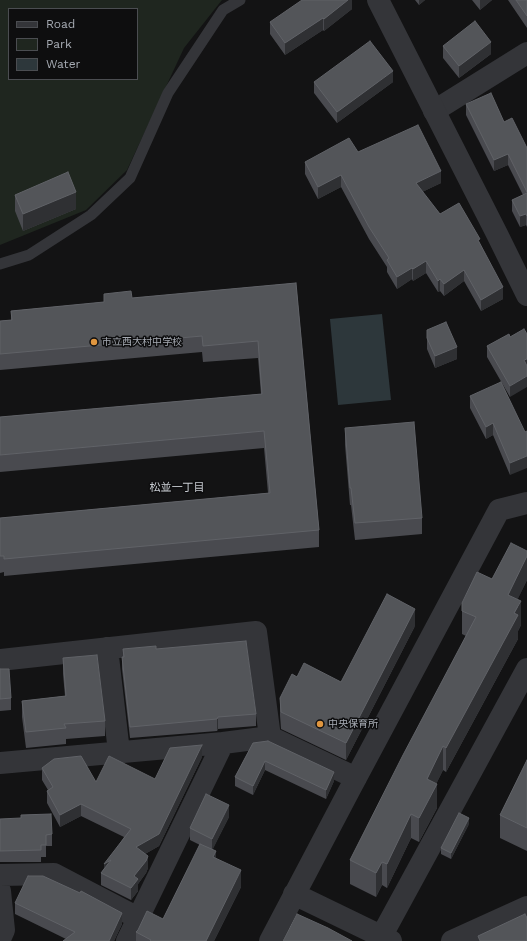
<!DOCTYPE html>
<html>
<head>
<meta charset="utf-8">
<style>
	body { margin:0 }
	#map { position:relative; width:527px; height:941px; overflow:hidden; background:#131314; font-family:"Work Sans",sans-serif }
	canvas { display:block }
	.legend { position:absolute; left:8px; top:8px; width:130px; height:72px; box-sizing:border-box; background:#0e0e0f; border:1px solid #4b4d51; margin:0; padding:5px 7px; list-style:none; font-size:12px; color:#a6abb3 }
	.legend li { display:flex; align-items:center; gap:8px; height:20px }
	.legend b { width:20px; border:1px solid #4b4d51 }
</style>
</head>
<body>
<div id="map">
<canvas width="527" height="941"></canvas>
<ul class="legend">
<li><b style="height:5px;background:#343539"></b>Road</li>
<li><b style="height:11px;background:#1f261f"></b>Park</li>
<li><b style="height:11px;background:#2d373b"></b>Water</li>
</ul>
</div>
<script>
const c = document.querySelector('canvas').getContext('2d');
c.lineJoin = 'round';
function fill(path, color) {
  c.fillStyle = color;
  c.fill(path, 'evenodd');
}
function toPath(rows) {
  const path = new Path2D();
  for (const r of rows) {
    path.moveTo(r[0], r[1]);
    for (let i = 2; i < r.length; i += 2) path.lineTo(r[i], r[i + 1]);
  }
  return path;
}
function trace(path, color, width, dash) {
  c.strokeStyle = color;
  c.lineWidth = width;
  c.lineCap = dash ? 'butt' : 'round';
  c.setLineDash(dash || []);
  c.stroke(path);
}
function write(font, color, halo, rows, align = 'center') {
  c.font = font + ' "Work Sans","Noto Sans JP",sans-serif';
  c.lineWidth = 3;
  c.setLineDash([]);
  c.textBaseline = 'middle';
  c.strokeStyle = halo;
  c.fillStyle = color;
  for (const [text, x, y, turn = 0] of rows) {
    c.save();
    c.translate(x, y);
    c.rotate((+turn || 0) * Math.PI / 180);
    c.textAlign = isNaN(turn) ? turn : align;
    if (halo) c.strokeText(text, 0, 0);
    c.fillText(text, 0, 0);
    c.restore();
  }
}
fill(toPath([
	[0,0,222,0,184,48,127,170,86,210,0,245],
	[9,9,137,9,137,79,9,79]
]), '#1f261f');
fill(toPath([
	[382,314,391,400,338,405,330,319]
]), '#2d373b');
trace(toPath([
	[0,264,29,255,91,215,130,178,168,93,223,10,240,0]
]), '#343539', 11);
trace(toPath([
	[434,111,527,53],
	[107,648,119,752],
	[0,660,256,632,270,737,356,778],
	[223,743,270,737],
	[0,763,223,743,127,941],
	[0,875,54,874,138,918],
	[0,891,4,930,0,939],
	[294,894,391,941],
	[381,937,527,669],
	[270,941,350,789,499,510,527,503],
	[452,941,527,907]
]), '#343539', 22);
trace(toPath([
	[378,0,497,234,527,295]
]), '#343539', 22);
fill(toPath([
	[352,0,352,9,324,31,323,30,285,55,270,34,270,22],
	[415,0,425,0,419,5],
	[472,0,492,0,480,10],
	[508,0,527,0,527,28],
	[443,46,491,54,459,78,443,58],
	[314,82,393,82,337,123,314,93],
	[466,104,504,122,527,148,527,227,526,225,520,227,512,211,512,200,523,195,508,165,494,171,466,115],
	[358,152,441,183,422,192,440,214,480,244,503,299,481,311,464,281,444,296,440,291,438,292,426,273,413,281,412,279,397,289,387,272,387,267,369,239,341,187,318,199,305,174,305,162],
	[15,195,76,209,23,231,15,211],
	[296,283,319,530,319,547,4,576,4,572,0,573,0,518,268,493,264,448,0,472,0,417,261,394,258,358,203,362,202,352,0,370,0,321,11,320,11,311,104,302,104,294,132,298],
	[427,330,457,359,435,368,427,349],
	[510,337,510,397,487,357,487,346],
	[470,396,525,432,510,475,493,435,486,439,470,408],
	[345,428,422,518,422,534,355,540,351,505,350,505,345,445],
	[527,551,527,580,517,600,521,625,518,631,518,639,446,772,443,770,436,784,437,808,419,842,411,838,387,888,382,885,376,897,350,884,350,860,466,636,462,634,462,603],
	[415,626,346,760,281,729,280,715,280,698,297,677,341,682],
	[123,649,156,649,256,714,256,726,218,729,217,731,130,738,122,669,122,657,123,657],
	[63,658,105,721,105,736,66,739,66,744,26,748,22,717,22,701,65,696,63,674],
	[0,669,11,698,11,710,0,711],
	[253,743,334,781,326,799,265,770,253,795,235,786,235,777],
	[202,757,159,846,145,854,148,868,146,873,138,884,138,891,131,900,101,885,101,873,124,837,81,816,60,827,47,803,47,791,48,790,42,780,42,768,96,782,155,779],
	[527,760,527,851,500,838,500,815],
	[229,817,212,850,216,858,241,887,214,941,136,941,136,932,163,919,200,845,190,840,190,828],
	[0,819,52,834,52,846,46,846,46,857,41,857,41,862,0,862],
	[469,824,451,859,441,854,441,848],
	[15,903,122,924,114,941,63,941,66,939,15,914]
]), '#494a4f');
fill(toPath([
	[348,0,352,0,352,9,324,31,324,19],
	[419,0,425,0,419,5],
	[480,0,492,0,480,10],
	[323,18,323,30,285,55,285,43],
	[491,42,491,54,459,78,459,66],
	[393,71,393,82,337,123,337,112],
	[508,154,508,165,494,171,494,160],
	[441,171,441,183,416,195,416,183],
	[341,175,341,187,318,199,318,187],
	[76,192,76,209,23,231,23,214],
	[526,214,526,225,520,227,520,216],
	[426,261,426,273,413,281,413,269],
	[412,268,412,279,397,289,397,277],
	[464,270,464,281,444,296,444,284],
	[440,279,440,291,438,292,438,281],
	[503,287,503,299,481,311,481,300],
	[457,347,457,359,435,368,435,356],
	[527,359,527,370,524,360],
	[527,376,527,387,510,397,510,386],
	[493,423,493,435,486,439,486,427],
	[527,456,527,468,510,475,510,463],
	[527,556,527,580,508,619,508,595],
	[521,601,521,625,518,631,518,639,446,772,446,748],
	[415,609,415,626,346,760,346,743],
	[218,717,218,729,217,731,217,719],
	[202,745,202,757,159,846,136,859,136,847],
	[443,746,443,770,427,803,427,779],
	[265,761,265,770,253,795,253,786],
	[334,772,334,781,326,799,326,790],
	[437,784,437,808,419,842,419,818],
	[81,804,81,816,60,827,60,815],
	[229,805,229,817,212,851,212,839],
	[411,814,411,838,387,888,387,864],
	[469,818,469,824,451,859,451,853],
	[216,851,216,868,213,857],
	[148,856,148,868,146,873,138,884,138,891,131,900,131,888,134,876],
	[111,860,104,874,104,864],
	[382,862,382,885,376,897,376,873],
	[241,870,241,887,214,941,206,941],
	[122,913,122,924,114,941,109,941]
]), '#2f3033');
const building = toPath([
	[302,0,348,0,324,19,323,18,285,43,270,22,302,0],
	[516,0,527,0,527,16,516,0],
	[475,21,491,42,459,66,443,46,475,21],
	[370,41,393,71,337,112,314,82,370,41],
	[491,93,504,122,512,118,527,148,527,192,508,154,494,160,466,104,491,93],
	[418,125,441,171,416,183,440,214,459,203,480,239,478,240,503,287,481,300,464,270,444,284,440,279,438,281,426,261,413,269,412,268,397,277,387,260,389,258,369,227,341,175,318,187,305,162,349,138,358,152,418,125],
	[68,172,76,192,23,214,15,195,68,172],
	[527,193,527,216,526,214,520,216,512,200,527,193],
	[296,283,319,530,4,559,4,556,0,556,0,518,270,493,264,431,0,455,0,417,262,394,258,341,203,346,202,336,0,354,0,321,12,320,11,311,104,302,104,294,131,291,132,298,296,283],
	[446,322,457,347,435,356,427,338,427,330,446,322],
	[524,329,527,334,527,359,524,360,527,366,527,376,510,386,487,346,509,334,510,337,524,329],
	[501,382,525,432,527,431,527,456,510,463,493,423,486,427,470,396,501,382],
	[414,422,422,518,355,523,351,488,350,488,345,428,414,422],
	[511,543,527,551,527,556,508,595,521,601,514,613,518,615,446,748,443,746,427,779,437,784,419,818,411,814,387,864,382,862,376,873,350,860,403,755,476,617,462,611,462,603,477,572,492,579,511,543],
	[387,594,415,609,346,743,281,712,280,698,292,674,297,677,304,663,341,682,387,594],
	[246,641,256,714,218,717,217,719,130,727,122,657,124,657,123,649,156,646,156,649,246,641],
	[97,655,105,721,64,724,66,728,26,732,22,701,66,696,63,658,97,655],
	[0,669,9,669,11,698,0,699,0,669],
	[268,741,334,772,326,790,265,761,253,786,235,777,253,743,268,741],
	[202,745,159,834,136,847,148,856,146,861,134,876,138,879,131,888,101,873,111,860,104,864,131,829,81,804,60,815,47,791,53,787,42,768,54,759,81,756,96,782,109,756,155,779,170,748,202,745],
	[527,760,527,828,500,815,527,760],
	[206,794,229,805,212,839,190,828,206,794],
	[459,813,469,818,451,853,441,848,459,813],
	[51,814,52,834,46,835,46,845,41,845,41,850,0,851,0,819,21,818,21,815,51,814],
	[200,844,216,851,213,857,241,870,206,941,150,941,151,940,136,932,138,930,147,911,163,919,200,844],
	[28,876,43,876,80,893,81,891,122,913,109,941,63,941,75,932,15,903,28,876],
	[297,914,328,928,352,941,283,941,297,914],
	[525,914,527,918,527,941,480,941,478,936,525,914]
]);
fill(building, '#535559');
trace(building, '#606267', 1);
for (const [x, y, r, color] of [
	[94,342,4,"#e0963f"],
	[320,724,4,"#e0963f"]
]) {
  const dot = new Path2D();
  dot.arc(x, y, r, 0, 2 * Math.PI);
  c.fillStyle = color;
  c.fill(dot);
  trace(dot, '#0e0e0f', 1.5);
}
write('10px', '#a6abb3', '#0e0e0f', [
	["市立西大村中学校",102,342],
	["中央保育所",328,724]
], 'left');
write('11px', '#c6cad0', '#0e0e0f', [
	["松並一丁目",177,488]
]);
</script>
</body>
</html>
